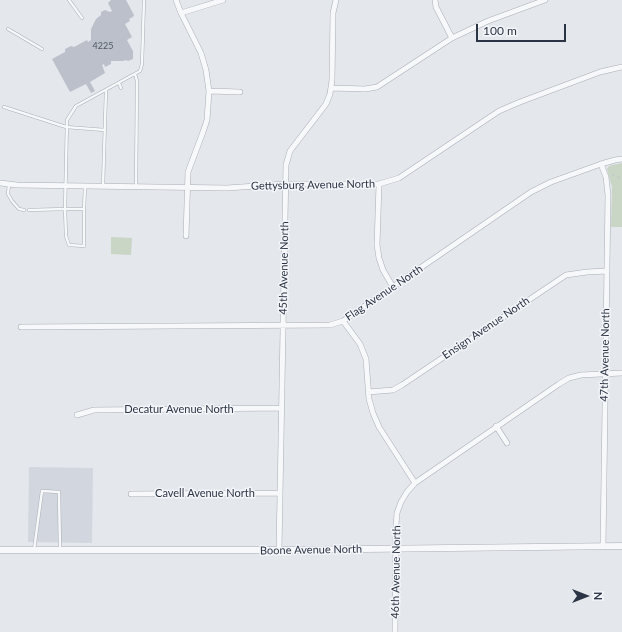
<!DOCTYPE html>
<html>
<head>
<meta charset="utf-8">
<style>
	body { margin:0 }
	#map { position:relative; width:622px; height:632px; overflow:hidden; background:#e4e7ec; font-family:Lato,sans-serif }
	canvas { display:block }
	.north { position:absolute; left:566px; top:576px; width:40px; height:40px; -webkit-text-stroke:3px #f4f6f9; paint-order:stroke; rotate:90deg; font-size:11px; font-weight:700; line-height:16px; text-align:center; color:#2b3445 }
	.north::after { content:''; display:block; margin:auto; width:14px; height:18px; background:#2b3445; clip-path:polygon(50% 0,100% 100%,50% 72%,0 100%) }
	.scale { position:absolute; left:476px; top:24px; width:90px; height:18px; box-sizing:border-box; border:2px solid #2b3445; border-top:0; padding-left:5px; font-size:12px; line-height:14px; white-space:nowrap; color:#2b3445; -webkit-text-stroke:3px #f4f6f9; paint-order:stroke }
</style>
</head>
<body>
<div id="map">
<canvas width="622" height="632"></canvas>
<div class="north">N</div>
<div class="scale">100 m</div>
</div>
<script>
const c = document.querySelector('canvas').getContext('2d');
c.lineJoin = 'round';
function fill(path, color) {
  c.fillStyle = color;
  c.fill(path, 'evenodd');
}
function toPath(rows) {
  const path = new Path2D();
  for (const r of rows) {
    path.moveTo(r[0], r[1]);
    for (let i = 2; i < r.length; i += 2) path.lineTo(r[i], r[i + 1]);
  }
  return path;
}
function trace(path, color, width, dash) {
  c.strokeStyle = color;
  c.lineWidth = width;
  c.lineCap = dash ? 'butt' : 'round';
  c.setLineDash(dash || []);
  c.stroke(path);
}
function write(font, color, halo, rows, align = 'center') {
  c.font = font + ' Lato,sans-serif';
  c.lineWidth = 3;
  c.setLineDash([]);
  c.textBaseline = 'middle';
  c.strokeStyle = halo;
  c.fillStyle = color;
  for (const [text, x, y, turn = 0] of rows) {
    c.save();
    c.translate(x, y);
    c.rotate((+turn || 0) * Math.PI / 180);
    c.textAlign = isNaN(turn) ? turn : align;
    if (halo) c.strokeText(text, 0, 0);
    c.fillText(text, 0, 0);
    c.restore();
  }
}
fill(toPath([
	[29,467,93,468,92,543,28,542]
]), '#d2d6de');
fill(toPath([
	[622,163,622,227,611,227,612,187,607,169,609,166,612,165],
	[111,237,132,238,131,255,111,254]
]), '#c9d6c5');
fill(toPath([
	[111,0,126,0,134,15,133,17,129,19,130,21,125,24,132,37,127,40,133,51,133,59,128,61,126,60,123,61,111,61,111,64,105,67,104,64,102,65,105,73,90,82,95,91,91,93,86,84,70,92,52,59,65,52,65,49,71,46,74,47,87,40,88,42,91,40,91,29,96,19,101,15,101,12,105,10,110,12,112,11,108,3]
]), '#bbc0ca');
const service = toPath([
	[69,0,82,18],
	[8,29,42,49],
	[135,74,137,81,136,187],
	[119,83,121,88],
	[4,107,66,127,105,130],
	[9,184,8,194,12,201,19,209,24,210],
	[103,186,106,90],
	[84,209,85,187],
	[29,210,65,209,84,209,84,246,69,245,66,236,65,209,67,120,76,106,140,71,142,64,144,0],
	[34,550,42,491,59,492,60,550]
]);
const minor = toPath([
	[176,0,181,13,201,53,206,70,209,91,207,120,203,132,188,172,186,236],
	[435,0,436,7,452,38],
	[181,13,223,0],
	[332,88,365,89,377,87,452,38,488,21,545,0],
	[209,91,240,92],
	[601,164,606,177,608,195,603,547],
	[0,183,17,185,227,188,286,184,379,184,399,178,499,111,520,102,600,72,622,67],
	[379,184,377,245,379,258,383,270,393,287],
	[343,321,360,344,366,359,369,399,373,413,379,427,415,483,407,492,401,502,397,513,396,525,395,632],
	[21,327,330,325,343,321,531,192,551,182,601,164,615,160,622,159],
	[368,392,393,390,402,385,566,275,587,272,607,271],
	[77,415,94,410,281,408],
	[496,426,507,443],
	[415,483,559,384,569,378,581,375,622,373],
	[131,494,280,493],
	[279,550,286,165,290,151,326,104,330,94,332,80,333,13,336,0]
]);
const tertiary = toPath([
	[0,550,279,550,622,546]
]);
trace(service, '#a9aeb7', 3.5);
trace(minor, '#a9aeb7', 6);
trace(tertiary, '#a9aeb7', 7);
trace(toPath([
	[612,175,615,175,622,179]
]), '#c2c5cb', 1, [3, 3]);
trace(service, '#f7f8fa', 2.5);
trace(minor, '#f7f8fa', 5);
trace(tertiary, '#f7f8fa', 6);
write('9px', '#4f5766', null, [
	["4225",103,46]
]);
write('11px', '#2b3445', '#f4f6f9', [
	["Gettysburg Avenue North",313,185,-1],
	["45th Avenue North",284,268,-89],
	["Flag Avenue North",384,293,-34],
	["Ensign Avenue North",486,328,-34],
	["47th Avenue North",605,355,-89],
	["Decatur Avenue North",179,409],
	["Cavell Avenue North",205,493],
	["Boone Avenue North",311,550,-1],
	["46th Avenue North",396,572,-89]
]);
</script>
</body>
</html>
